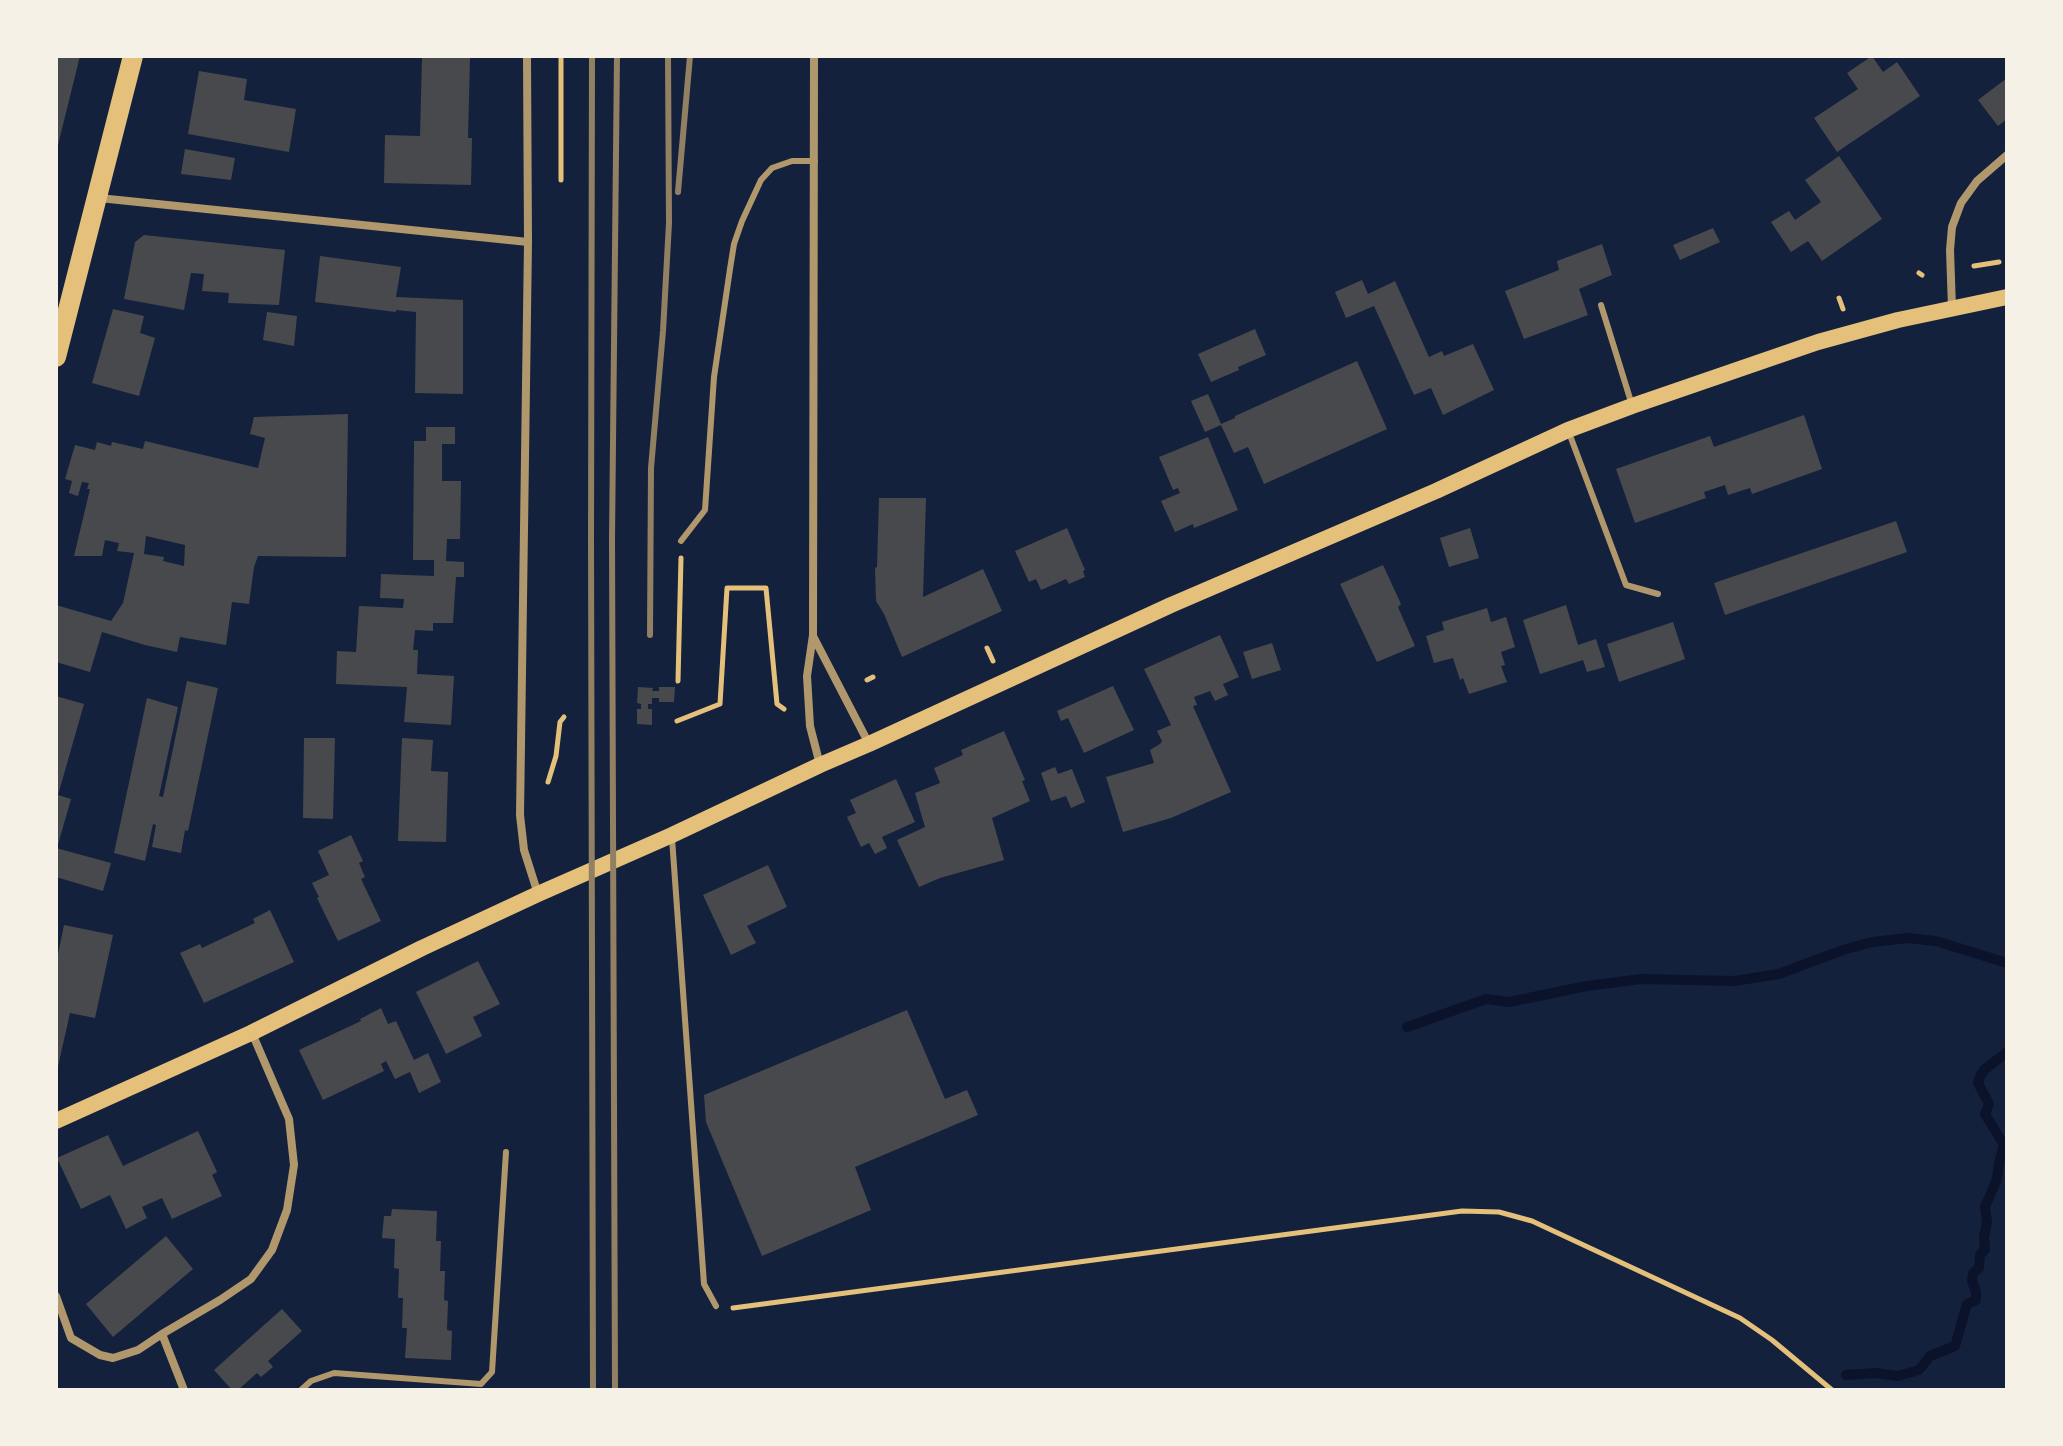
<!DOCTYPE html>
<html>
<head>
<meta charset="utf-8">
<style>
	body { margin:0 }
	#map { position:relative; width:2063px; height:1446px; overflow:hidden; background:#14213d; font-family:"PT Sans Narrow",sans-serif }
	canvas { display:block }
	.frame { position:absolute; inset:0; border:58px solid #f6f1e7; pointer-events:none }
</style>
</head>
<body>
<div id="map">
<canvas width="2063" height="1446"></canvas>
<div class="frame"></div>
</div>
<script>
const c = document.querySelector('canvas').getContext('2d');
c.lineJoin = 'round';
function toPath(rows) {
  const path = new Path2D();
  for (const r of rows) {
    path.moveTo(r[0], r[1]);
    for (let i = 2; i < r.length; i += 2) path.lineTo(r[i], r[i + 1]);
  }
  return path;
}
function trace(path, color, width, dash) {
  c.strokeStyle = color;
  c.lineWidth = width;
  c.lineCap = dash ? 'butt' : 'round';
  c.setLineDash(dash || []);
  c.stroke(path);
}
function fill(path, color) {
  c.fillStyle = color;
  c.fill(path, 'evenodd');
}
trace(toPath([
	[1407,1027,1486,999,1509,1002,1587,986,1641,979,1734,981,1779,974,1843,950,1872,942,1908,938,1936,941,2007,963],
	[1846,1375,1875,1373,1898,1376,1919,1370,1930,1356,1955,1346,1967,1304,1976,1300,1976,1292,1972,1281,1973,1273,1979,1268,1980,1255,1985,1249,1984,1237,1987,1222,1985,1207,1997,1179,1999,1163,2004,1145,1985,1114,1989,1104,1978,1083,1980,1076,1984,1070,2007,1052]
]), '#0b132b', 10);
fill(toPath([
	[56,56,80,56,57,149,56,148],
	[1872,56,1883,72,1897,62,1920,96,1837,152,1814,118,1858,89,1847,73],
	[422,57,470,58,468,138,472,138,471,185,384,183,385,135,420,136],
	[199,71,247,79,244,100,296,109,289,152,188,134],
	[2007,78,2007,119,1998,126,1978,100],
	[185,149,235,158,231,180,181,174],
	[1839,156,1882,219,1822,261,1808,241,1791,252,1771,222,1789,211,1795,220,1821,202,1805,180],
	[1713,228,1720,242,1680,260,1673,245],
	[144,235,285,250,279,305,228,303,229,293,202,291,204,274,191,273,184,310,124,299,135,242],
	[1602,244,1612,275,1579,289,1588,315,1524,339,1505,291,1559,270,1557,261],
	[320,256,401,267,396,297,463,300,463,394,415,393,416,312,396,310,396,312,315,302],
	[1362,280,1368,294,1395,281,1429,357,1442,351,1444,356,1473,344,1494,390,1443,415,1431,388,1414,395,1374,306,1346,318,1335,292],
	[113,309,144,316,140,333,155,338,139,396,92,383],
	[267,312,297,316,294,346,263,340],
	[1255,329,1266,355,1238,367,1239,370,1211,382,1198,354],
	[1357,361,1387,429,1264,484,1248,447,1234,453,1221,425,1205,432,1191,401,1208,394,1221,424,1235,418,1235,416],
	[348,414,346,557,258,556,254,567,249,604,232,602,226,645,180,637,177,652,145,645,102,632,90,672,56,662,56,605,111,621,123,603,134,553,117,551,119,543,105,540,102,556,74,556,90,489,87,489,89,483,82,482,78,496,69,493,72,481,65,479,75,445,95,450,97,442,111,446,112,442,143,449,145,441,258,468,265,438,250,434,254,417],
	[146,536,185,545,184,566,163,561,164,557,144,554],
	[1804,415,1822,469,1752,494,1750,488,1728,495,1725,485,1704,492,1706,498,1635,523,1616,469,1710,436,1714,447],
	[426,427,455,427,455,444,442,444,442,481,461,481,460,539,447,539,446,561,464,562,464,577,456,577,453,623,433,623,433,631,415,630,413,650,418,650,417,674,454,676,451,725,404,722,407,687,336,684,337,651,356,652,359,606,403,608,404,599,380,598,381,574,434,576,434,560,413,560,414,441,426,441],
	[1208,437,1238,510,1194,528,1193,524,1175,532,1161,501,1180,493,1178,488,1173,490,1159,457],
	[879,498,926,498,923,597,983,569,1002,611,902,657,884,614,876,601,875,568,877,567],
	[1896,521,1907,552,1725,615,1714,583],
	[1067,528,1085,570,1083,571,1085,577,1069,584,1066,579,1041,590,1036,579,1029,582,1015,551],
	[1470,528,1479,558,1449,567,1440,538],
	[1383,565,1401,604,1398,607,1415,646,1377,662,1340,584],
	[1566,605,1578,645,1596,639,1605,667,1587,672,1583,660,1540,674,1523,620],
	[1487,608,1491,622,1506,617,1515,647,1501,652,1505,665,1501,666,1507,682,1469,694,1463,678,1460,680,1453,658,1434,663,1426,636,1444,630,1442,622],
	[1673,622,1685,659,1619,682,1607,644],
	[1220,635,1239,677,1223,684,1228,695,1215,701,1210,691,1194,697,1197,705,1193,706,1231,792,1171,818,1123,832,1106,777,1154,763,1150,750,1160,744,1162,741,1157,731,1171,725,1144,669],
	[1272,643,1281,670,1252,679,1243,652],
	[187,681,218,688,188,831,185,830,181,853,152,847,156,825,153,824,145,861,114,853,147,698,178,707,159,796,163,797],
	[1113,686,1134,730,1084,753,1068,718,1061,721,1057,711],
	[638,687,653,688,652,691,659,691,659,687,675,687,674,702,659,702,659,698,652,698,652,704,648,704,648,709,652,709,652,725,637,724,637,709,641,709,641,704,637,703],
	[56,696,84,704,58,795,71,799,57,848],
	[1004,731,1025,780,1022,781,1030,801,992,818,1004,860,940,878,919,887,897,840,925,827,915,793,940,783,934,768,963,755,961,750],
	[304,738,335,738,333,819,303,818],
	[402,738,433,740,431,771,448,772,446,842,398,841],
	[1055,767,1058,774,1072,769,1085,802,1071,808,1066,796,1051,801,1041,773],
	[896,779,915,822,882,837,887,848,875,854,869,843,861,847,847,817,856,813,850,800],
	[351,835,363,861,359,863,365,877,361,879,381,921,338,941,317,898,319,897,312,883,329,875,318,851],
	[56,848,111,863,103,891,56,877],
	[768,865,787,907,747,926,756,943,731,955,703,895],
	[270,910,294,962,204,1003,180,953,200,944,202,948,255,923,253,919],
	[64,925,113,935,95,1018,70,1013,57,1071,56,964],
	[478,961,500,1004,473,1017,482,1036,446,1054,416,992],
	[381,1008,388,1024,396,1021,414,1060,428,1053,441,1082,419,1093,410,1072,395,1079,386,1061,381,1064,384,1071,323,1100,299,1050,361,1021,360,1019],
	[907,1010,945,1099,967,1090,978,1115,855,1167,871,1210,762,1256,706,1122,704,1095],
	[198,1131,217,1172,212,1175,222,1196,172,1219,162,1198,142,1207,147,1218,126,1229,110,1195,81,1209,57,1158,108,1135,123,1166],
	[392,1209,437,1211,436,1241,441,1241,440,1271,445,1271,444,1300,448,1301,447,1330,452,1331,451,1360,405,1358,407,1328,402,1328,403,1298,398,1298,399,1269,394,1268,395,1239,382,1238,384,1216,391,1216],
	[166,1236,193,1269,113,1337,86,1304],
	[282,1309,302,1331,268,1361,273,1367,261,1377,257,1373,238,1390,232,1390,214,1370]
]), '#48494c');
trace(toPath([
	[561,56,561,180],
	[1974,266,1999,262],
	[1919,273,1922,275],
	[1839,298,1843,309],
	[987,648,993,661],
	[867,680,873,677],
	[678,681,681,558],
	[677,721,720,704,727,588,766,588,777,704,784,709],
	[548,782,556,756,560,722,564,717],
	[733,1308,1462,1211,1499,1212,1532,1221,1740,1318,1772,1340,1832,1390]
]), '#e5c07b', 5);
trace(toPath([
	[1601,305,1632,405],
	[1568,430,1626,585,1658,594],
	[681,541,705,510,714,377,730,269,734,244,742,221,761,180,772,168,792,161,815,161],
	[672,838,704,1284,716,1306],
	[301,1390,311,1381,334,1373,481,1384,492,1372,506,1152]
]), '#b1986c', 6);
trace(toPath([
	[527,56,528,242,520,815,524,850,538,894],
	[814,56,813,635,807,676,810,726,820,765],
	[99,198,528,242],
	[1952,308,1950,250,1952,227,1961,203,1977,181,2007,155],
	[813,636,869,744],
	[56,1296,71,1338,100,1355,113,1358,138,1350,162,1334,220,1300,251,1279,272,1250,287,1210,294,1165,289,1119,252,1033],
	[162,1334,184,1390]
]), '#b1986c', 8);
trace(toPath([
	[56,1121,251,1033,422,948,538,894,672,835,820,765,869,744,1171,605,1436,491,1568,430,1632,406,1818,342,1898,320,2007,297]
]), '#e5c07b', 16);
trace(toPath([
	[56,357,133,56]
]), '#e5c07b', 20);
trace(toPath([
	[592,56,591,537,593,1390],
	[678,192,690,56],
	[650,635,651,468,663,331,669,223,668,56],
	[615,1390,612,539,617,56]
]), '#918062', 6);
</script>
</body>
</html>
